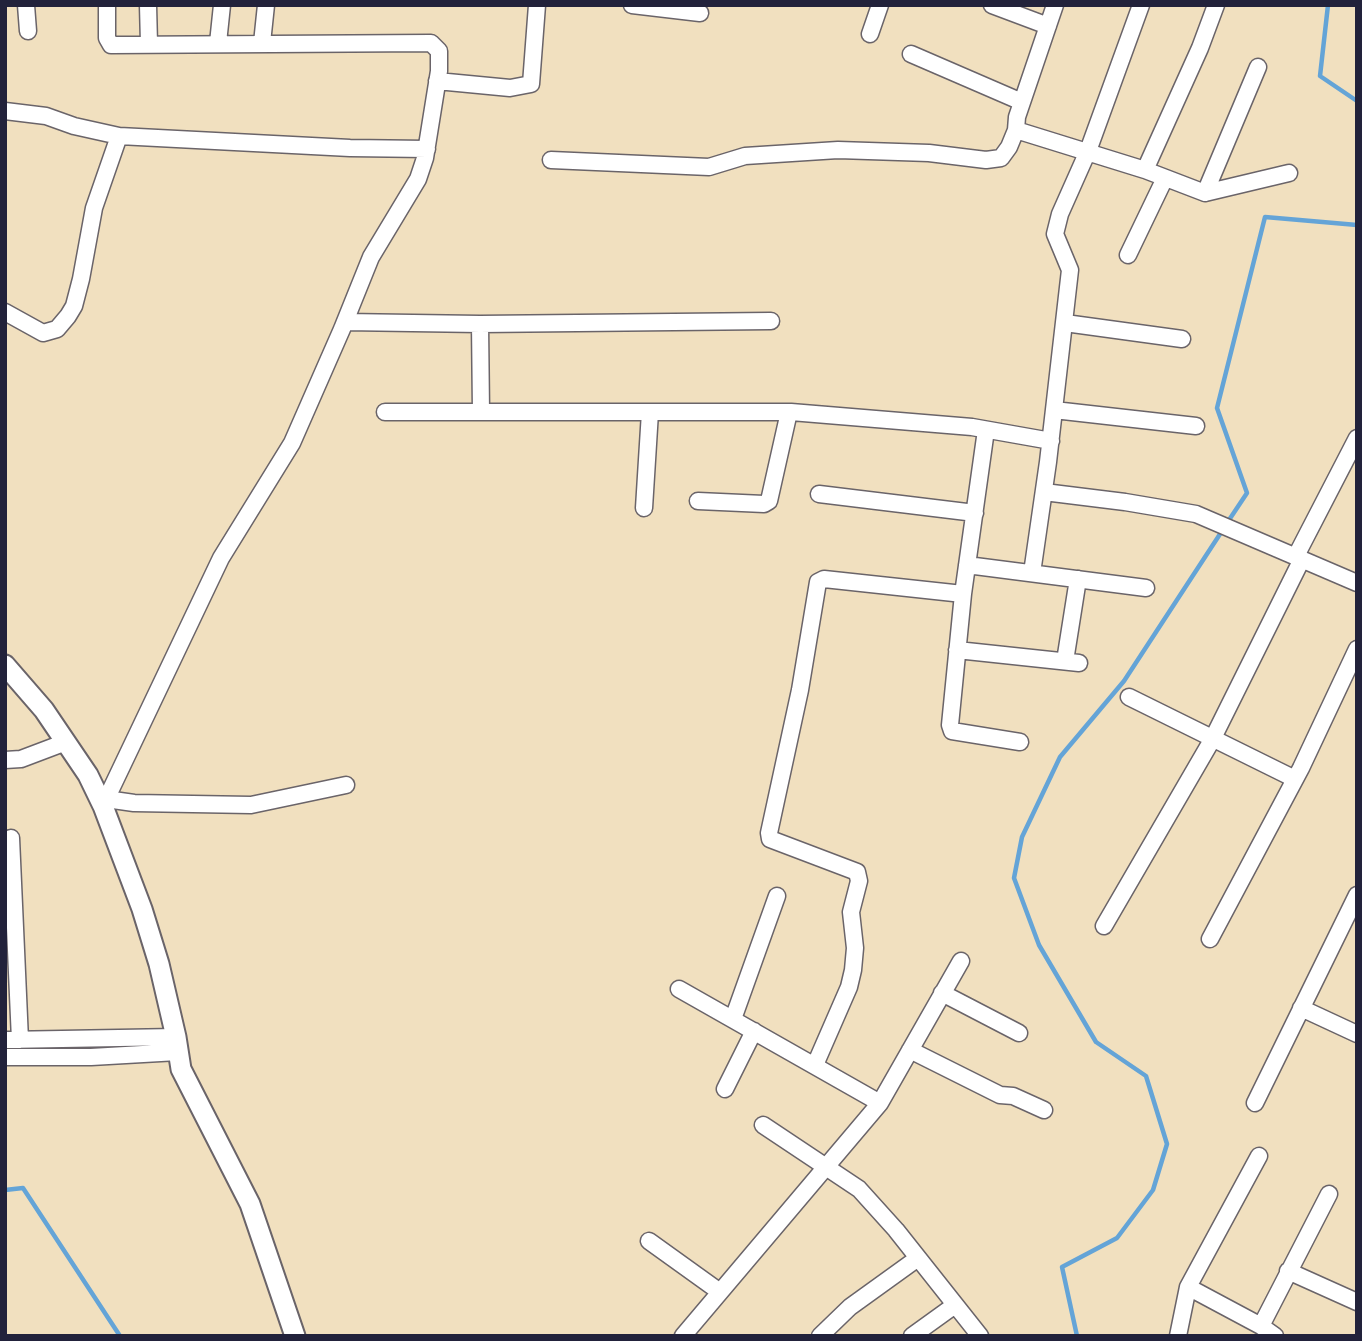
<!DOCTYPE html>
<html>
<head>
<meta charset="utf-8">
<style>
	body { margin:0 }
	#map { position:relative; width:1362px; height:1341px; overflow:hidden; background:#f1e0bf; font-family:Pangolin,sans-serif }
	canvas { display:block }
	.frame { position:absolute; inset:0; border:7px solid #22223b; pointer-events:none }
</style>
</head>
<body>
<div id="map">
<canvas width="1362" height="1341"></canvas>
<div class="frame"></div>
</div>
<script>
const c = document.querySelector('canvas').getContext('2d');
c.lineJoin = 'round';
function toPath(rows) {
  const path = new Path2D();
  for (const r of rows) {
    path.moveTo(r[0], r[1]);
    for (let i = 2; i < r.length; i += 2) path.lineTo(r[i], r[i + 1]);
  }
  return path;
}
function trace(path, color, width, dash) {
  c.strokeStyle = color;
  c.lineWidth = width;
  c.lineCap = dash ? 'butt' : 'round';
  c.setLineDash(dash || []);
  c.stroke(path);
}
trace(toPath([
	[1328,5,1320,76,1357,101],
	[1227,523,1247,493,1217,408,1265,217,1357,225],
	[5,1190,23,1188,120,1336],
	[1077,1336,1062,1267,1117,1238,1153,1190,1167,1144,1146,1076,1096,1042,1039,945,1014,878,1022,837,1060,757,1124,681,1222,531]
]), '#64a4d7', 4.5);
const minor = toPath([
	[26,5,28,31],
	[148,5,149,44],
	[632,5,700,13],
	[992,5,1048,26],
	[1055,5,1017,117,1016,130,1145,170,1200,48,1216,5],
	[870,34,880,5],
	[218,43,222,5],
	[262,43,266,5],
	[911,54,1022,102],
	[437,81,510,88,531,84,537,5],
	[5,111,46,116,74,126,119,136,350,148,427,149],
	[551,160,709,167,745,156,838,150,929,153,986,160,1001,158,1009,147,1016,130],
	[1145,170,1205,193,1289,173],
	[1205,193,1258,67],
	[1128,255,1165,178],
	[5,312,43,333,57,329,68,316,74,306,81,279,94,208,119,136],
	[345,322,480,324,771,321],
	[1065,323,1182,339],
	[480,324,481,412],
	[1054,410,1196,426],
	[385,412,791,412,972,427,1051,441],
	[986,430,963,594,950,725,952,731,1020,742],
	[1044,492,1125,502,1196,514,1357,583],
	[819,494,975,513],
	[698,501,764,504,769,501,789,412],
	[644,508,650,412],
	[1296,556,1357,438],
	[967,565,1146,588],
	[1032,573,1048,462,1070,270,1055,234,1060,214,1088,151,1141,5],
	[957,650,1079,663],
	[1065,661,1078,579],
	[1129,697,1295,779],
	[5,760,21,759,66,742],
	[106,799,134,803,251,805,346,785],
	[103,806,221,558,292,443,342,329,371,257,418,179,425,158,439,71,439,51,431,43,111,45,107,38,107,5],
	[11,838,20,1040],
	[1104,926,1212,740,1302,559],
	[1210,939,1301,768,1357,649],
	[679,989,880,1103],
	[942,993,1019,1033],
	[1301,1008,1357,1034],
	[733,1019,777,896],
	[5,1040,176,1037],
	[910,1050,1000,1095,1013,1096,1044,1110],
	[5,1057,91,1057,178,1052],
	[815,1065,849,987,853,970,855,948,851,912,859,881,857,872,770,839,769,833,800,690,818,582,824,579,963,594],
	[725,1089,754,1031],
	[1255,1103,1357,895],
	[763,1125,859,1189,896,1230,980,1336],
	[649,1241,720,1292],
	[1288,1271,1357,1302],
	[1188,1287,1261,1326],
	[683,1336,880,1103,961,961],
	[820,1336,850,1307,918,1258],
	[912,1336,955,1305],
	[1178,1336,1188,1287,1259,1156],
	[1275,1336,1261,1326,1329,1194]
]);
const major = toPath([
	[5,665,44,710,88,775,103,806,142,909,159,964,176,1037,181,1069,250,1204,295,1336]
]);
trace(minor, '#6a6469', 19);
trace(major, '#6a6469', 23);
trace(minor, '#fff', 16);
trace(major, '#fff', 19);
</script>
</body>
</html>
